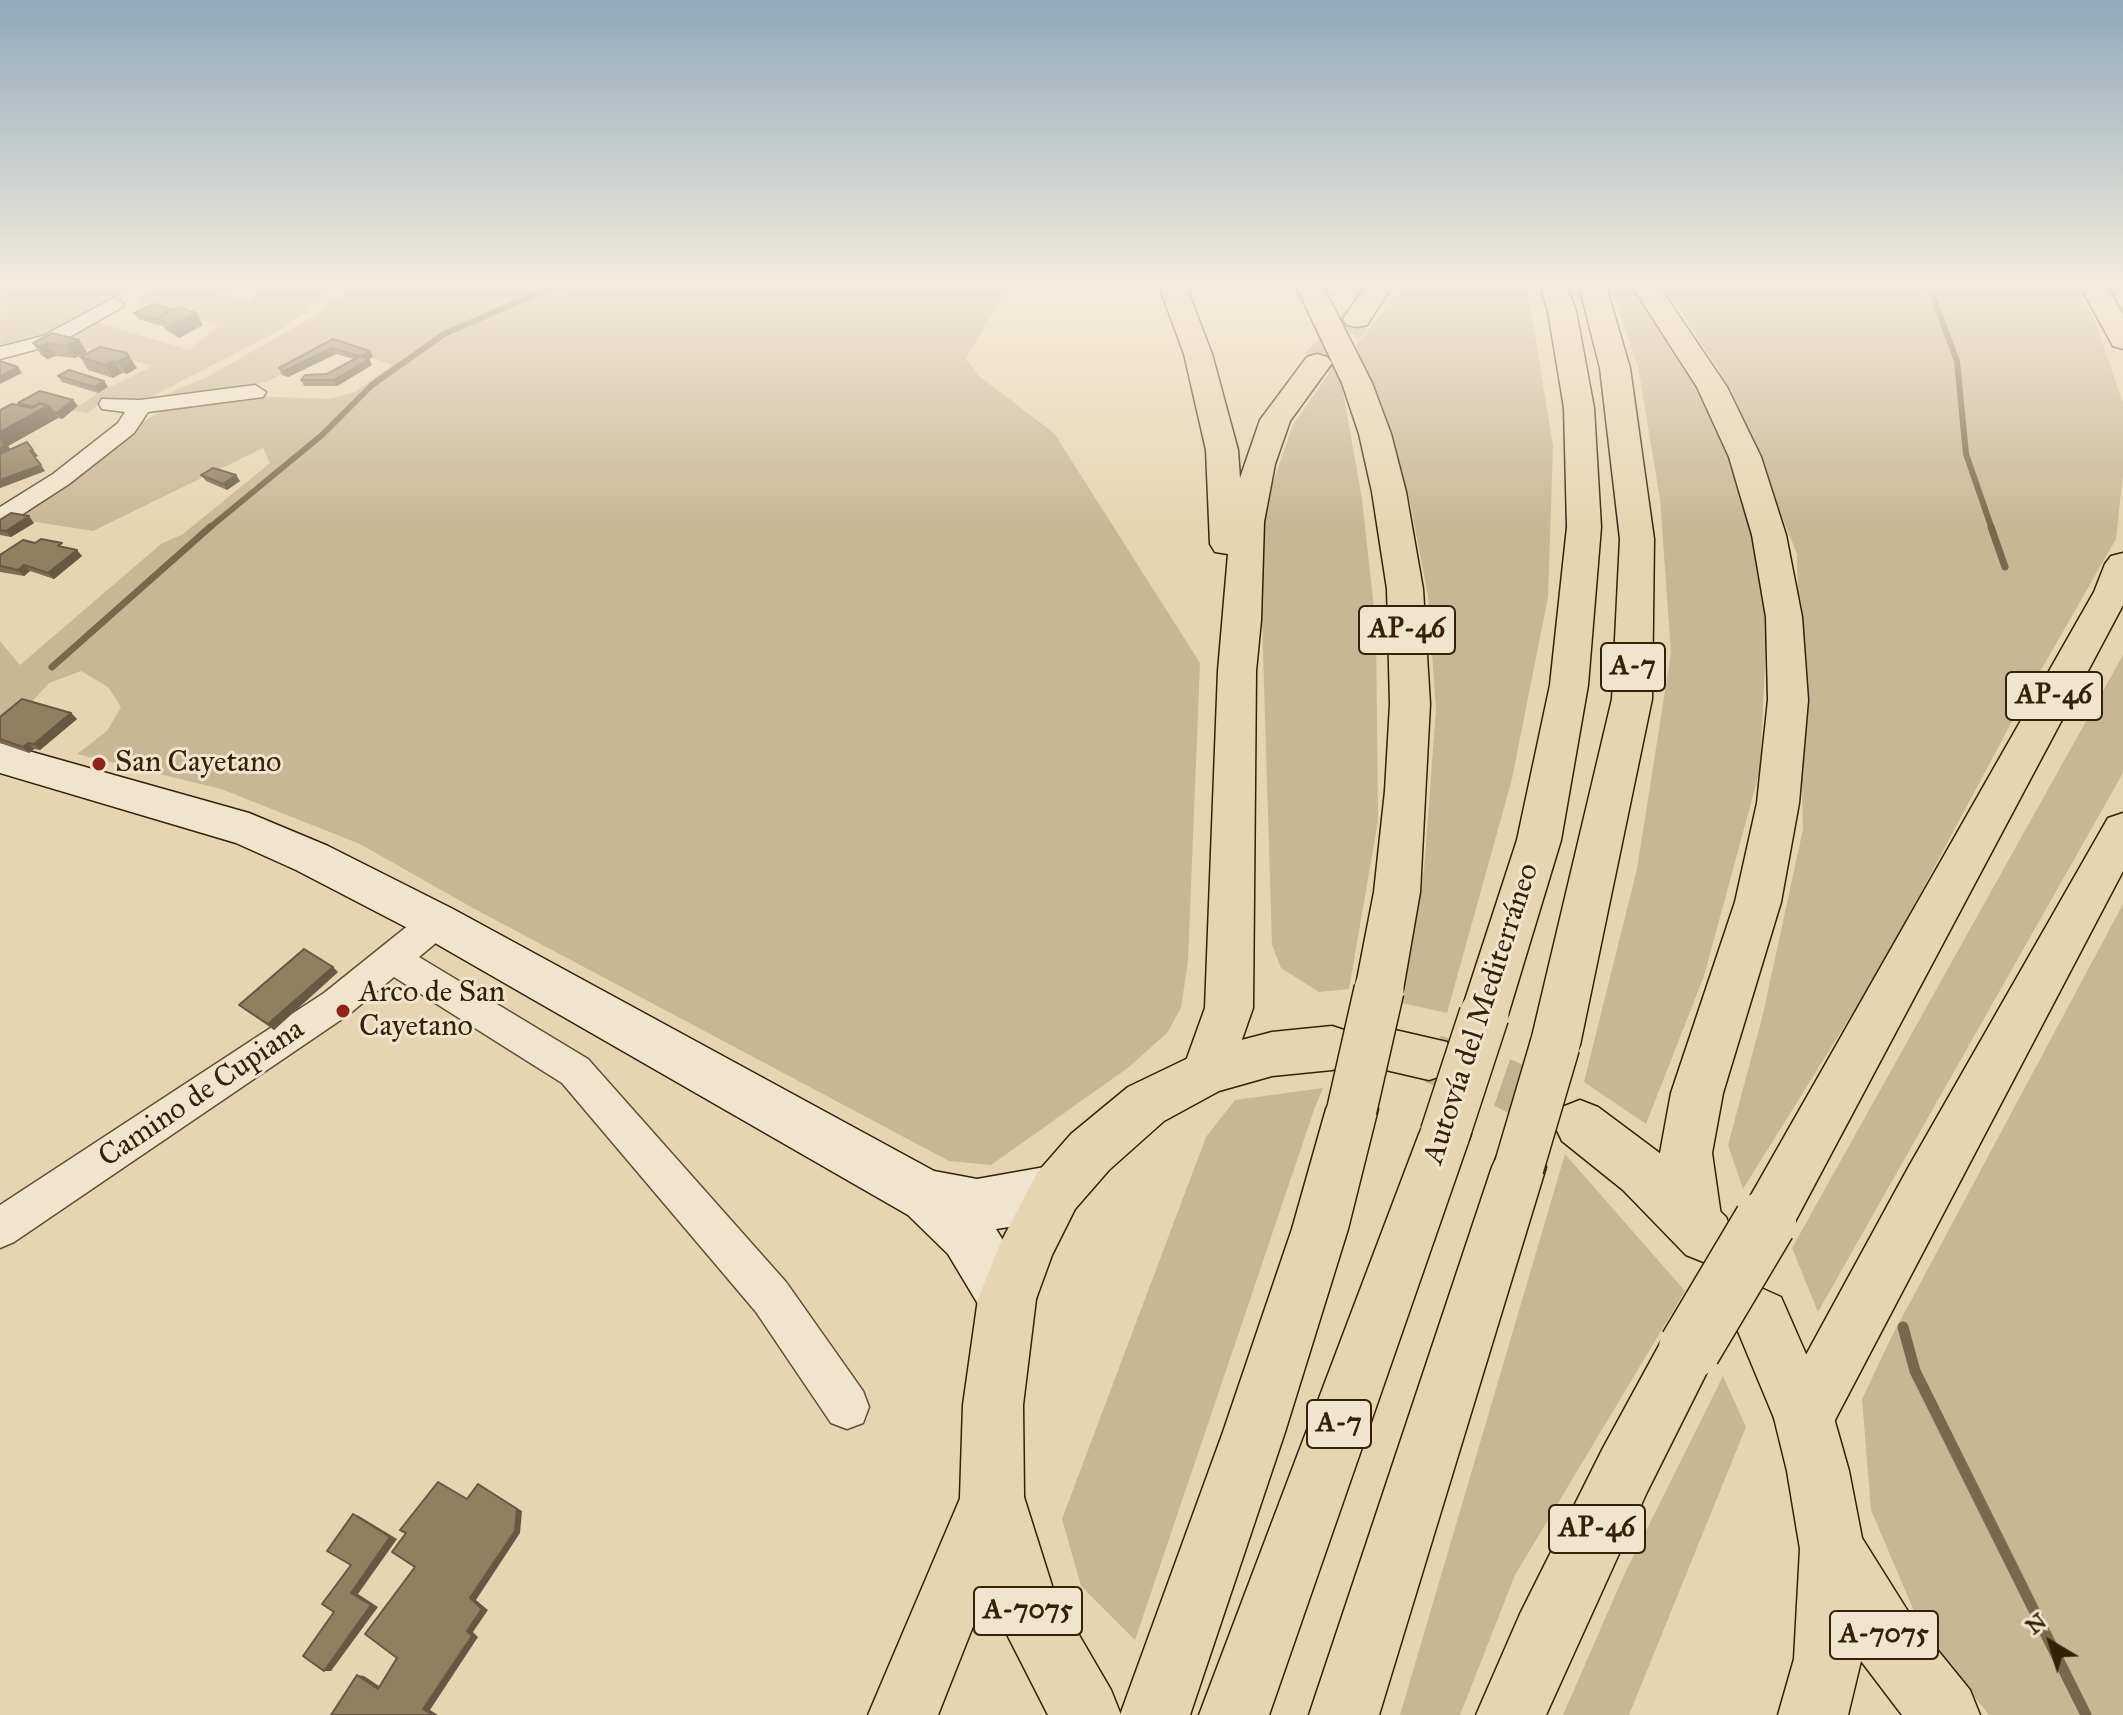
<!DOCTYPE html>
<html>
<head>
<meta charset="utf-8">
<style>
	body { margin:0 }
	#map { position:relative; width:2123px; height:1715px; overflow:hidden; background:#e7d5b2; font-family:"IM FELL Great Primer",serif }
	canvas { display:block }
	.north { position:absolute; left:2011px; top:1603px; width:80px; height:80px; -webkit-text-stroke:6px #efe4cd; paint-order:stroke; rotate:322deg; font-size:22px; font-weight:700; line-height:32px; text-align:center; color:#352008 }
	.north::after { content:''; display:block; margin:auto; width:28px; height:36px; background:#352008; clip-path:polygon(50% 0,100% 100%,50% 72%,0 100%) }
</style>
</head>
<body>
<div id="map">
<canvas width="2123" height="1715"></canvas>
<div class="north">N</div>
</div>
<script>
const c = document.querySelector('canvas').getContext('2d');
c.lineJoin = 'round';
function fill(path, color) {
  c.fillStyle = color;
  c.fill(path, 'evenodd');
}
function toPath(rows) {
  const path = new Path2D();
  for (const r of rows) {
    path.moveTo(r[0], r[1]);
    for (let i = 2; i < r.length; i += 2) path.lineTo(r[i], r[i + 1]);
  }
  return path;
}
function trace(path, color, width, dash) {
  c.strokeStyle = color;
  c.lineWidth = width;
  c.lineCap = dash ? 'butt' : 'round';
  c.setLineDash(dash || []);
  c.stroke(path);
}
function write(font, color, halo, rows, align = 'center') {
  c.font = font + ' "IM FELL Great Primer",serif';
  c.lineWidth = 6;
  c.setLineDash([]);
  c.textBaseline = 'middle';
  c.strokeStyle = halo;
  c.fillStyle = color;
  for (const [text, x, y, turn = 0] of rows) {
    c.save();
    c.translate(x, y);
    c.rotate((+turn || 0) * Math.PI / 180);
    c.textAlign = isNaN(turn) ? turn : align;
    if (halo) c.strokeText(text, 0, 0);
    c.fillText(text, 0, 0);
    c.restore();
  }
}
fill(toPath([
	[1,286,137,286,47,338,0,350],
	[160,286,197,286,250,302,259,286,340,286,282,329,151,397,99,404,88,413,72,411,98,393,152,366,57,340,93,321,189,350,219,325,136,300],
	[352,286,1009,286,966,358,979,376,1054,433,1200,663,1188,961,1181,1008,1167,1033,1129,1067,991,1165,949,1161,471,907,360,844,221,789,77,754,107,731,121,707,108,687,81,671,49,683,28,706,0,729,0,641,20,665,161,544,183,534,270,463,263,448,93,531,17,519,137,425,174,404,250,396,328,399,355,392,392,365,336,345,267,382,227,390,164,395,209,376,316,315],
	[1402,286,1527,286,1553,446,1548,597,1512,779,1447,1013,1402,1003,1424,870,1436,709,1428,596,1410,502,1356,346],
	[1610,286,1636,286,1687,364,1737,465,1768,598,1760,770,1704,976,1646,1124,1584,1082,1637,869,1671,653,1660,499,1638,366],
	[1664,286,2073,286,2094,318,2123,403,2123,474,2116,539,2017,712,1880,969,1743,1189,1728,1145,1763,1014,1803,829,1797,554,1732,391],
	[1334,366,1342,386,1362,499,1376,627,1378,821,1349,989,1319,992,1281,968,1272,945,1259,523,1293,425],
	[2123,655,2123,773,1818,1312,1792,1248],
	[2123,904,2123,1715,1989,1715,1922,1630,1871,1510,1862,1399,1892,1336],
	[1323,1088,1314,1110,1135,1640,1081,1586,1062,1519,1206,1137,1235,1100],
	[1565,1154,1685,1291,1515,1575,1460,1715,1400,1715],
	[1723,1376,1746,1427,1629,1715,1563,1715,1624,1575]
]), '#c9b695');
trace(toPath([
	[1929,286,1957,361,1966,454,1992,529],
	[208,529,322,435,372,385,444,334,534,295,563,286]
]), '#7b674b', 6);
trace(toPath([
	[1991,527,2005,567],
	[52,667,210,527]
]), '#7b674b', 7);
trace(toPath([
	[1903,1327,1915,1371,2086,1715]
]), '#7b674b', 11);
trace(toPath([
	[1433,1059,1506,1084,1567,1117]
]), '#c3b190', 49, [49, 24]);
trace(toPath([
	[1317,363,1357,319]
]), '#c3b190', 30, [30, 15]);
const street = toPath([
	[114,298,124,304,121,308,57,344,0,359,0,347,43,336,114,298],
	[255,385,266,392,263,397,148,412,134,433,69,484,9,523,0,525,0,507,53,474,118,423,125,412,102,409,99,404,102,399,140,400,255,385],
	[437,908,449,912,454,922,449,932,419,957,588,1059,786,1282,863,1391,869,1407,863,1423,847,1429,831,1423,756,1312,562,1083,394,977,348,1015,14,1242,0,1248,0,1205,324,993,425,912,437,908]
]);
const secondary = toPath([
	[0,743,249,813,328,846,453,909,934,1171,977,1179,1056,1165,1075,1173,1083,1191,1075,1209,1029,1224,996,1229,1027,1279,1036,1299,1027,1319,1007,1328,987,1319,948,1254,908,1215,421,935,296,870,236,843,0,773,0,743]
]);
const primary = toPath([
	[1332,1026,1350,1032,1357,1048,1350,1064,1332,1070,1272,1076,1219,1091,1164,1121,1109,1170,1075,1209,1052,1255,1036,1299,1023,1405,1024,1497,1054,1592,1111,1690,1121,1715,1048,1715,993,1607,960,1497,963,1405,978,1299,1001,1242,1037,1173,1071,1134,1128,1087,1207,1049,1272,1032,1332,1026],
	[1395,1030,1447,1042,1454,1058,1447,1074,1429,1080,1377,1068,1370,1052,1377,1036,1395,1030],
	[1580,1100,1598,1107,1661,1154,1726,1217,1734,1236,1726,1255,1706,1263,1686,1255,1623,1190,1562,1141,1554,1124,1562,1107,1580,1100],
	[1761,1288,1781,1297,1834,1418,1849,1471,1862,1538,1914,1621,1970,1690,1980,1715,1902,1715,1861,1661,1848,1715,1778,1715,1794,1659,1800,1549,1787,1471,1774,1418,1732,1317,1741,1297,1761,1288]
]);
const highway = toPath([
	[1159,286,1186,286,1212,354,1238,450,1240,478,1260,420,1307,357,1317,354,1327,357,1332,363,1290,421,1275,464,1264,522,1261,620,1256,671,1253,1008,1225,1088,1207,1095,1189,1088,1182,1072,1205,1008,1218,671,1228,554,1215,552,1210,544,1206,450,1184,354,1159,286],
	[1296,286,1323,286,1372,383,1391,434,1406,492,1423,589,1430,704,1420,892,1403,990,1396,1005,1379,1011,1362,1005,1355,990,1374,892,1385,791,1390,704,1387,589,1372,492,1359,434,1342,383,1296,286],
	[1365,286,1392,286,1367,325,1357,327,1347,325,1343,319,1365,286],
	[1540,286,1567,286,1576,311,1594,408,1601,527,1588,685,1561,840,1508,1015,1501,1030,1484,1036,1467,1030,1460,1015,1517,840,1550,685,1567,527,1564,408,1548,311,1540,286],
	[1579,286,1606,286,1630,368,1654,539,1652,699,1580,1045,1573,1061,1555,1067,1537,1061,1530,1045,1612,699,1620,539,1600,368,1579,286],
	[1632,286,1659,286,1727,387,1761,457,1786,535,1802,617,1808,700,1799,803,1781,902,1723,1093,1712,1153,1722,1223,1714,1242,1695,1250,1676,1242,1668,1223,1660,1153,1671,1093,1735,902,1757,803,1768,700,1766,617,1752,535,1729,457,1697,387,1632,286],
	[2080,286,2107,286,2123,315,2123,349,2113,346,2080,286],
	[2123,553,2123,605,1789,1233,1770,1241,1751,1233,1743,1214,1751,1195,2094,592,2105,564,2111,556,2123,553],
	[2123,813,2123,871,1825,1439,1804,1448,1783,1439,1774,1418,1783,1397,1908,1168,2108,818,2123,813],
	[1352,1085,1370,1092,1378,1109,1348,1229,1285,1432,1190,1715,1120,1715,1223,1432,1292,1229,1326,1109,1334,1092,1352,1085],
	[1445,1110,1463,1117,1471,1134,1269,1715,1199,1715,1419,1134,1427,1117,1445,1110],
	[1519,1142,1538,1149,1546,1167,1379,1715,1309,1715,1492,1167,1500,1149,1519,1142],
	[1690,1319,1711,1327,1719,1348,1647,1492,1546,1715,1476,1715,1520,1614,1603,1448,1669,1327,1690,1319],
	[992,1465,1014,1475,1024,1497,938,1715,868,1715,970,1475,992,1465]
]);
trace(street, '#624d32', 3);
trace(secondary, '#352008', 3);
trace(primary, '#352008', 3);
trace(highway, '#352008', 3);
fill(street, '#efe4cd');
fill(secondary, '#efe4cd');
fill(primary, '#e7d5b2');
fill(highway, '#e7d5b2');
const highwayBridgeFar1 = toPath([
	[1352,1109,1379,990],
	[1445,1134,1484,1015],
	[1519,1167,1555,1045],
	[1764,1224,1770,1214]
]);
const highwayBridge = toPath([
	[1690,1348,1765,1222]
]);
trace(highwayBridgeFar1, '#352008', 52, []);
trace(highwayBridge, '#352008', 65, []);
trace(highwayBridgeFar1, '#e7d5b2', 49);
trace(highwayBridge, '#e7d5b2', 62);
fill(toPath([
	[204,286,239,286,229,294],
	[173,310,196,313,203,325,179,338,166,330,162,325,161,326,138,319,134,313],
	[52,333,87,352,75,358,56,356,47,359,41,355,33,343],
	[333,339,370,351,373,357,369,359,372,365,337,386,304,386,301,380,327,374,354,359,336,354,288,377,282,375,279,368],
	[127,353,137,368,127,374,122,373,113,378,88,370,80,357],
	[58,376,108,387,98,393,62,382],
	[18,403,78,406,62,419,58,418,8,446,11,450,38,456,35,457,45,471,0,488,0,410,20,405],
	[201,475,240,481,227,490,206,481],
	[0,520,34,523,11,537,0,535],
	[67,548,82,556,54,579,30,571,24,576,0,572,0,555],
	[71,713,77,719,40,750,34,749,29,753,0,743,0,717],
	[338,972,274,1030,245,1010,239,1005]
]), '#7e6c53');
fill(toPath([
	[228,286,239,286,229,294,225,288],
	[196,313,203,325,179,338,171,326],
	[79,340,87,352,75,358,66,346],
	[47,344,56,356,47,359,38,347],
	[332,348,336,354,288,377,284,371],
	[370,351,373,357,369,359,372,365,337,386,334,380,361,356],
	[127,353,137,368,127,374,118,362],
	[114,361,122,373,113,378,105,365],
	[18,367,22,373,0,384,0,376],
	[104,381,108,387,98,393,94,387],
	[73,400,78,406,62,419,57,413],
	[48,406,58,418,8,446,11,450,0,456,0,447,4,445,0,440,0,432],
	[33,450,38,456,35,457,45,471,0,488,0,480,30,451],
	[236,475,240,481,227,490,223,484],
	[29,516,34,523,11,537,6,531],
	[77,550,82,556,54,579,48,573],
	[24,565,30,571,24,576,18,570],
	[71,713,77,719,40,750,34,744],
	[28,743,34,749,29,753,23,747],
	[333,967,338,972,274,1030,268,1024],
	[478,1484,522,1511,520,1533,476,1600,488,1610,473,1632,478,1637,430,1710,438,1715,433,1715,423,1709,467,1631],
	[353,1514,359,1516,397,1539,358,1594,378,1607,331,1671,324,1671,351,1593],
	[357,1675,364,1676,385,1690,378,1689]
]), '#665843');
const building = toPath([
	[154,304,173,310,158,318,159,318,157,320,134,313,154,304],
	[178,307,196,313,171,326,158,318,178,307],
	[52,333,79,340,66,346,47,344,38,347,33,343,52,333],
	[333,339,370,351,361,356,369,359,334,380,301,380,305,375,327,374,360,356,332,348,284,371,279,368,333,339],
	[100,347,127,353,125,354,129,356,118,362,114,361,105,365,80,357,100,347],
	[0,361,18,367,0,376,0,361],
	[69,370,104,381,94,387,58,376,69,370],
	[40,391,73,400,57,413,53,412,48,406,40,403,34,407,18,403,40,391],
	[40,403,48,406,0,432,0,410,12,404,32,408,40,403],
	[27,442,33,450,30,451,41,465,0,480,0,454,27,442],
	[213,468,236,475,223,484,201,475,213,468],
	[11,513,29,516,6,531,0,530,0,520,11,513],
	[41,539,62,543,58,546,77,550,48,573,24,565,18,570,0,566,0,555,23,540,35,543,41,539],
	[22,699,71,713,34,744,28,743,23,747,0,739,0,717,22,699],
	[304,949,333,967,268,1024,239,1005,304,949],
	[438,1482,467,1499,478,1484,517,1509,515,1531,470,1598,482,1609,467,1631,472,1636,423,1709,433,1715,331,1715,357,1675,378,1689,397,1658,365,1634,415,1567,392,1552,406,1533,400,1530,438,1482],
	[353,1514,390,1537,351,1593,371,1605,324,1671,303,1656,334,1612,322,1604,351,1565,327,1551,353,1514]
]);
fill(building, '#927e60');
trace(building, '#665843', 2);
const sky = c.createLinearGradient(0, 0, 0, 527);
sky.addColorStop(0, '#8fa8bb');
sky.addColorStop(0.54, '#f4ecdc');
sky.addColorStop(1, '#f4ecdc00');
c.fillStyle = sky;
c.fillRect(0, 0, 2123, 527);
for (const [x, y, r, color] of [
	[99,764,8,"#8f2418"],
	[343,1011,8,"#8f2418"]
]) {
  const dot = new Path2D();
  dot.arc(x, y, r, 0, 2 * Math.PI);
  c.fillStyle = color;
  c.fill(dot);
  trace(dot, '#efe4cd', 3);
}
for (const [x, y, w] of [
	[1407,630,96],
	[1633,667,64],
	[2054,696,96],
	[1339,1424,64],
	[1597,1529,96],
	[1028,1611,108],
	[1884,1635,108]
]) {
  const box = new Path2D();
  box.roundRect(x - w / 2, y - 24, w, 48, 6);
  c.fillStyle = '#efe4cd';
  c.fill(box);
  trace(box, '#352008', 2);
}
write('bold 28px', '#352008', null, [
	["AP-46",1407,630],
	["A-7",1633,667],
	["AP-46",2054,696],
	["A-7",1339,1424],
	["AP-46",1597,1529],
	["A-7075",1028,1611],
	["A-7075",1884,1635]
]);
write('30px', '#352008', '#efe4cd', [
	["San Cayetano",115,764],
	["Arco de San",359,994],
	["Cayetano",359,1028]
], 'left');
write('30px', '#352008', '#efe4cd', [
	["Autovía del Mediterráneo",1482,1014,-72],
	["Camino de Cupiana",202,1094,-34]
]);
</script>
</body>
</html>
